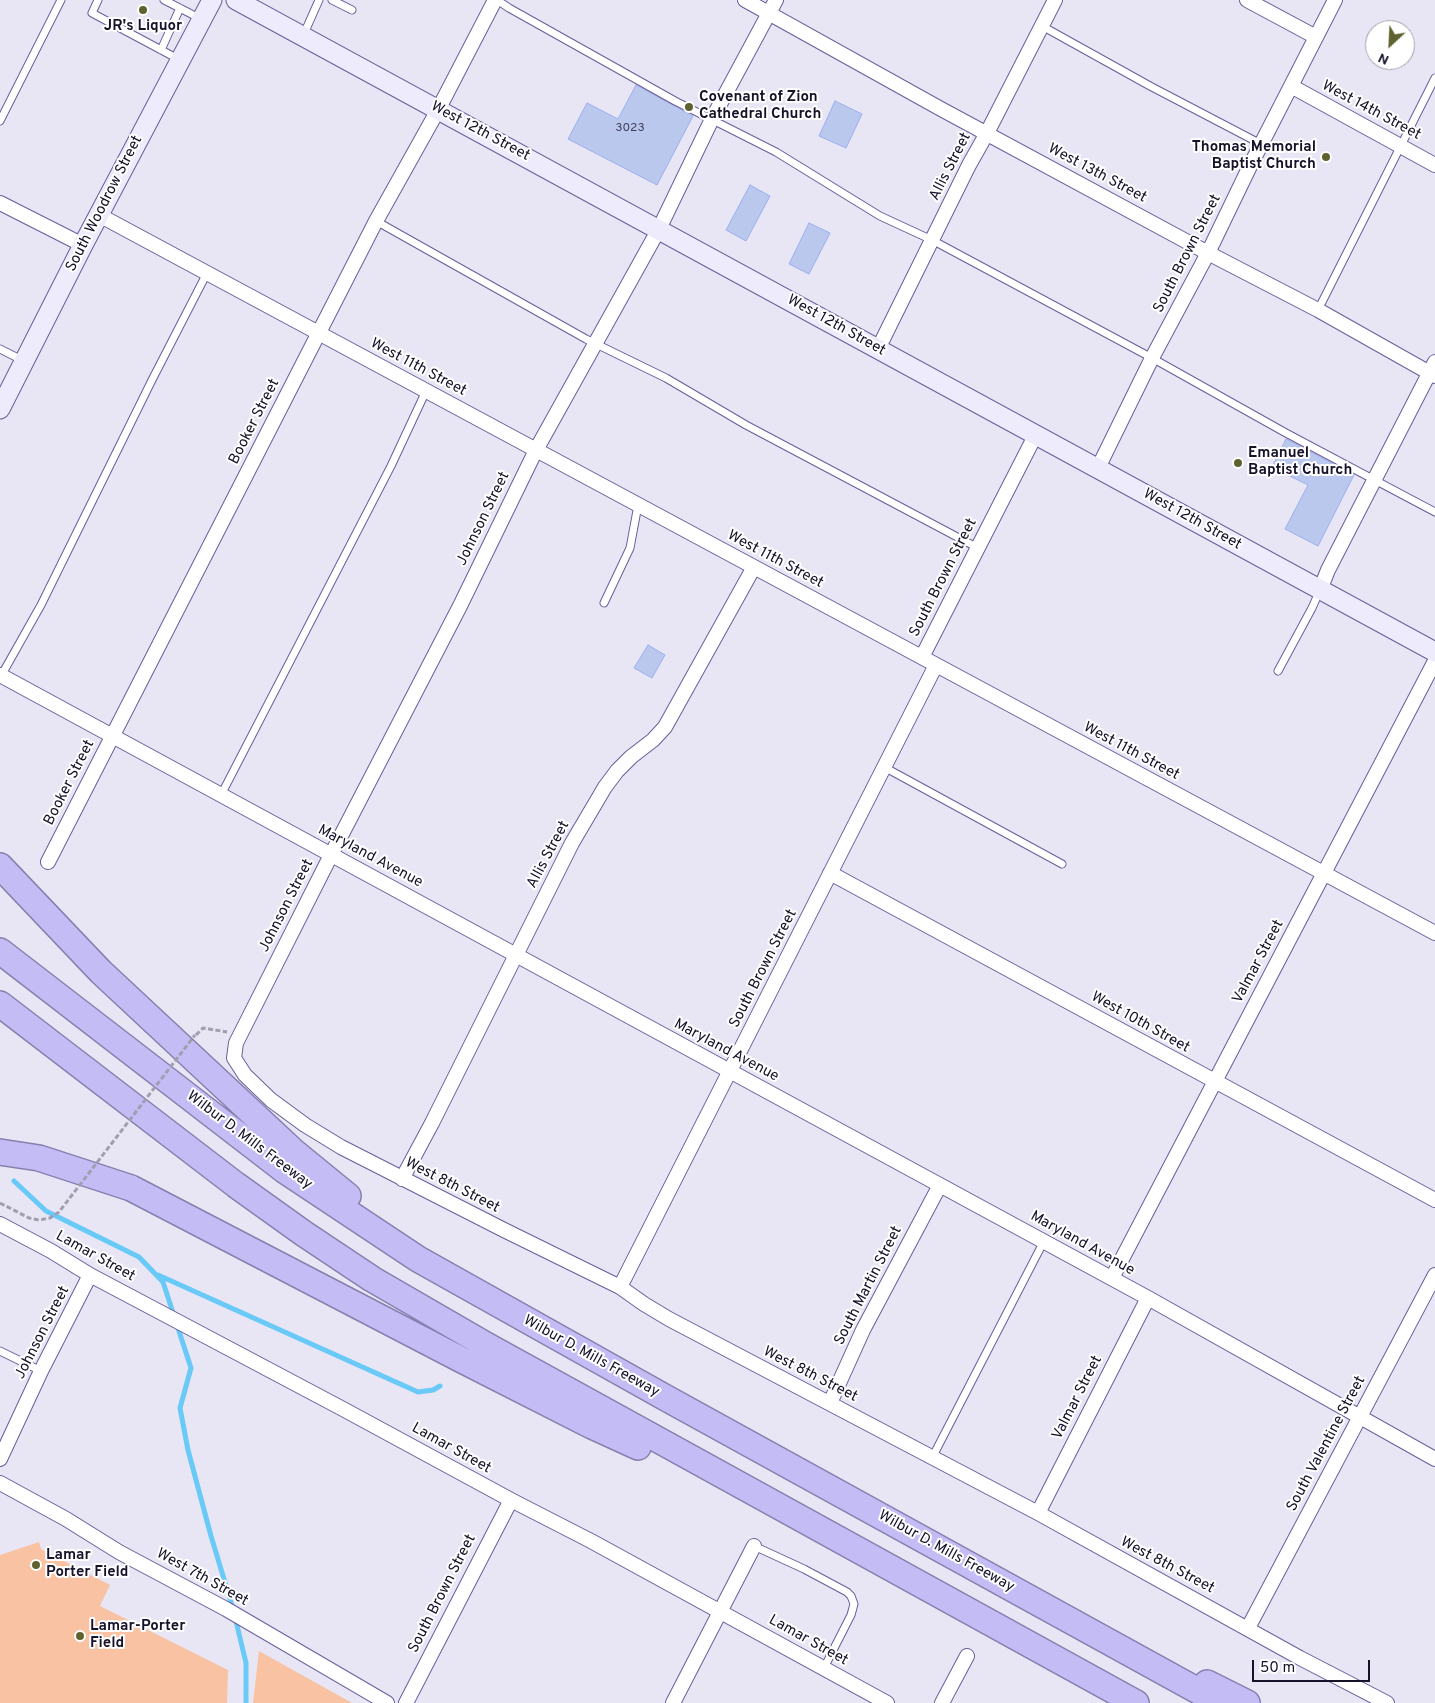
<!DOCTYPE html>
<html>
<head>
<meta charset="utf-8">
<style>
	body { margin:0 }
	#map { position:relative; width:1435px; height:1703px; overflow:hidden; background:#e8e6f4; font-family:Overpass,sans-serif }
	canvas { display:block }
	.north { position:absolute; left:1365px; top:20px; width:50px; height:50px; box-sizing:border-box; background:#fff; border:1px solid #a2a0aa; border-radius:50%; rotate:205deg; font-size:14px; font-weight:700; line-height:20px; text-align:center; color:#17112a }
	.north::after { content:''; display:block; margin:auto; width:18px; height:22px; background:#5f622f; clip-path:polygon(50% 0,100% 100%,50% 72%,0 100%) }
	.scale { position:absolute; left:1252px; top:1660px; width:118px; height:22px; box-sizing:border-box; border:2px solid #17112a; border-top:0; padding-left:6px; font-size:15px; line-height:18px; white-space:nowrap; color:#17112a; -webkit-text-stroke:4px #fff; paint-order:stroke }
</style>
</head>
<body>
<div id="map">
<canvas width="1435" height="1703"></canvas>
<div class="north">N</div>
<div class="scale">50 m</div>
</div>
<script>
const c = document.querySelector('canvas').getContext('2d');
c.lineJoin = 'round';
function fill(path, color) {
  c.fillStyle = color;
  c.fill(path, 'evenodd');
}
function toPath(rows) {
  const path = new Path2D();
  for (const r of rows) {
    path.moveTo(r[0], r[1]);
    for (let i = 2; i < r.length; i += 2) path.lineTo(r[i], r[i + 1]);
  }
  return path;
}
function trace(path, color, width, dash) {
  c.strokeStyle = color;
  c.lineWidth = width;
  c.lineCap = dash ? 'butt' : 'round';
  c.setLineDash(dash || []);
  c.stroke(path);
}
function write(font, color, halo, rows, align = 'center') {
  c.font = font + ' Overpass,sans-serif';
  c.lineWidth = 4;
  c.setLineDash([]);
  c.textBaseline = 'middle';
  c.strokeStyle = halo;
  c.fillStyle = color;
  for (const [text, x, y, turn = 0] of rows) {
    c.save();
    c.translate(x, y);
    c.rotate((+turn || 0) * Math.PI / 180);
    c.textAlign = isNaN(turn) ? turn : align;
    if (halo) c.strokeText(text, 0, 0);
    c.fillText(text, 0, 0);
    c.restore();
  }
}
fill(toPath([
	[39,1542,41,1549,110,1585,100,1606,228,1670,227,1703,0,1703,0,1555],
	[259,1651,352,1703,253,1703]
]), '#f8c2a3');
trace(toPath([
	[14,1181,46,1211,139,1257,163,1282,191,1368,180,1408,188,1450,211,1536,233,1609],
	[158,1275,418,1392,433,1390,440,1386],
	[235,1617,246,1663,246,1703]
]), '#69c9f7', 5);
const building = toPath([
	[636,85,693,116,657,185,568,139,587,103,618,119,636,85],
	[835,101,862,114,846,148,819,136,835,101],
	[750,185,770,196,746,241,726,230,750,185],
	[809,223,830,233,809,274,789,264,809,223],
	[1286,439,1354,475,1318,546,1285,529,1308,485,1272,467,1286,439],
	[648,645,665,655,652,678,634,668,648,645]
]);
fill(building, '#bbc8ee');
trace(building, '#9baeef', 1);
const service = toPath([
	[98,0,92,13,180,60],
	[164,0,201,19],
	[332,0,352,10],
	[497,0,509,8,675,101,776,152,880,216,932,240,1152,358,1286,433,1435,512],
	[1042,26,1150,86,1261,144],
	[303,36,319,0],
	[161,50,180,8],
	[0,121,61,0],
	[376,221,586,339,666,378,746,425,978,548],
	[1318,310,1435,78],
	[0,349,24,361],
	[604,603,630,548,638,505],
	[1278,671,1312,608,1320,590],
	[1,676,41,605,152,380,207,273],
	[884,767,1062,864],
	[221,795,391,466,426,391],
	[0,1351,41,1371],
	[932,1458,1044,1241],
	[754,1546,804,1569,847,1592,851,1596,854,1604,851,1615,824,1668]
]);
const minor = toPath([
	[745,0,941,109,1208,253,1318,310,1435,376],
	[776,0,712,119,659,229,536,450,460,606,331,855,236,1043,234,1058,245,1075,271,1100,305,1125,341,1147,504,1230,620,1287,644,1304,669,1319,1038,1513,1300,1658,1387,1703],
	[1247,0,1316,37],
	[1291,86,1435,165],
	[0,203,83,245],
	[99,215,1435,933],
	[878,349,969,165,987,133,1055,0],
	[1098,468,1152,358,1208,253,1250,166,1335,0],
	[1320,590,1328,570,1435,362],
	[922,657,1036,434],
	[0,675,1148,1298,1435,1459],
	[48,862,376,221,438,110,495,0],
	[830,873,1435,1200],
	[402,1179,432,1123,572,843,605,787,617,771,631,757,653,740,665,727,754,567],
	[0,1224,51,1251,90,1275,343,1409,511,1500,591,1541,887,1703],
	[1112,1278,1435,661],
	[620,1287,936,665],
	[830,1403,863,1330,940,1185],
	[0,1459,41,1371,90,1275],
	[0,1483,66,1519,119,1552,226,1609,387,1703],
	[1038,1513,1148,1298],
	[1248,1628,1435,1275],
	[406,1703,511,1500],
	[673,1703,754,1546],
	[942,1703,967,1656]
]);
const secondary = toPath([
	[236,0,1435,652],
	[0,409,83,245,212,0]
]);
const motorway = toPath([
	[0,866,101,972,293,1151,348,1196],
	[0,951,284,1170,418,1259,666,1398,1220,1703],
	[0,1004,236,1185,303,1233,372,1279,486,1345,1136,1703],
	[0,1152,39,1158,131,1188,462,1360,592,1426,638,1447],
	[1207,1683,1247,1703]
]);
trace(service, '#695d9b', 9);
trace(minor, '#695d9b', 16);
trace(secondary, '#695d9b', 21);
trace(motorway, '#8780ae', 28);
trace(toPath([
	[196,1035,203,1028,227,1032]
]), '#a19eb0', 3, [5, 2.5]);
trace(service, '#fff', 7);
trace(minor, '#fff', 14);
trace(secondary, '#edebfc', 19);
trace(motorway, '#c4bcf5', 25);
trace(toPath([
	[0,1203,29,1218,39,1220,50,1218,59,1212,195,1035]
]), '#a19eb0', 3, [5, 2.5]);
for (const [x, y, r, color] of [
	[143,10,5,"#5f622f"],
	[689,107,5,"#5f622f"],
	[1326,157,5,"#5f622f"],
	[1238,463,5,"#5f622f"],
	[36,1565,5,"#5f622f"],
	[80,1636,5,"#5f622f"]
]) {
  const dot = new Path2D();
  dot.arc(x, y, r, 0, 2 * Math.PI);
  c.fillStyle = color;
  c.fill(dot);
  trace(dot, '#fff', 2);
}
write('12px', '#403f5b', null, [
	["3023",630,129]
]);
write('bold 15px', '#17112a', '#fff', [
	["JR's Liquor",143,27,"center"],
	["Covenant of Zion",699,98],
	["Cathedral Church",699,115],
	["Thomas Memorial",1316,148,"right"],
	["Baptist Church",1316,165,"right"],
	["Emanuel",1248,454],
	["Baptist Church",1248,471],
	["Lamar",46,1556],
	["Porter Field",46,1573],
	["Lamar-Porter",90,1627],
	["Field",90,1644]
], 'left');
write('15px', '#17112a', '#fff', [
	["West 14th Street",1371,111,28],
	["West 12th Street",480,132,28],
	["Allis Street",951,167,-63],
	["West 13th Street",1097,174,28],
	["South Woodrow Street",105,204,-63],
	["South Brown Street",1188,254,-63],
	["West 12th Street",836,326,29],
	["West 11th Street",418,368,28],
	["Booker Street",255,422,-63],
	["Johnson Street",484,519,-64],
	["West 12th Street",1192,520,29],
	["West 11th Street",775,560,28],
	["South Brown Street",944,578,-63],
	["West 11th Street",1131,752,28],
	["Booker Street",70,783,-63],
	["Allis Street",549,855,-62],
	["Maryland Avenue",370,857,28],
	["Johnson Street",287,906,-63],
	["Valmar Street",1259,962,-62],
	["South Brown Street",764,969,-63],
	["West 10th Street",1140,1023,29],
	["Maryland Avenue",726,1051,28],
	["Wilbur D. Mills Freeway",249,1141,37],
	["West 8th Street",452,1186,27],
	["Maryland Avenue",1082,1244,29],
	["Lamar Street",95,1257,29],
	["South Martin Street",869,1286,-63],
	["Johnson Street",43,1333,-63],
	["Wilbur D. Mills Freeway",591,1357,29],
	["West 8th Street",810,1375,27],
	["Valmar Street",1078,1398,-63],
	["South Valentine Street",1327,1444,-62],
	["Lamar Street",451,1449,29],
	["Wilbur D. Mills Freeway",946,1552,29],
	["West 8th Street",1167,1566,28],
	["West 7th Street",202,1578,29],
	["South Brown Street",443,1594,-63],
	["Lamar Street",808,1641,29]
]);
</script>
</body>
</html>
